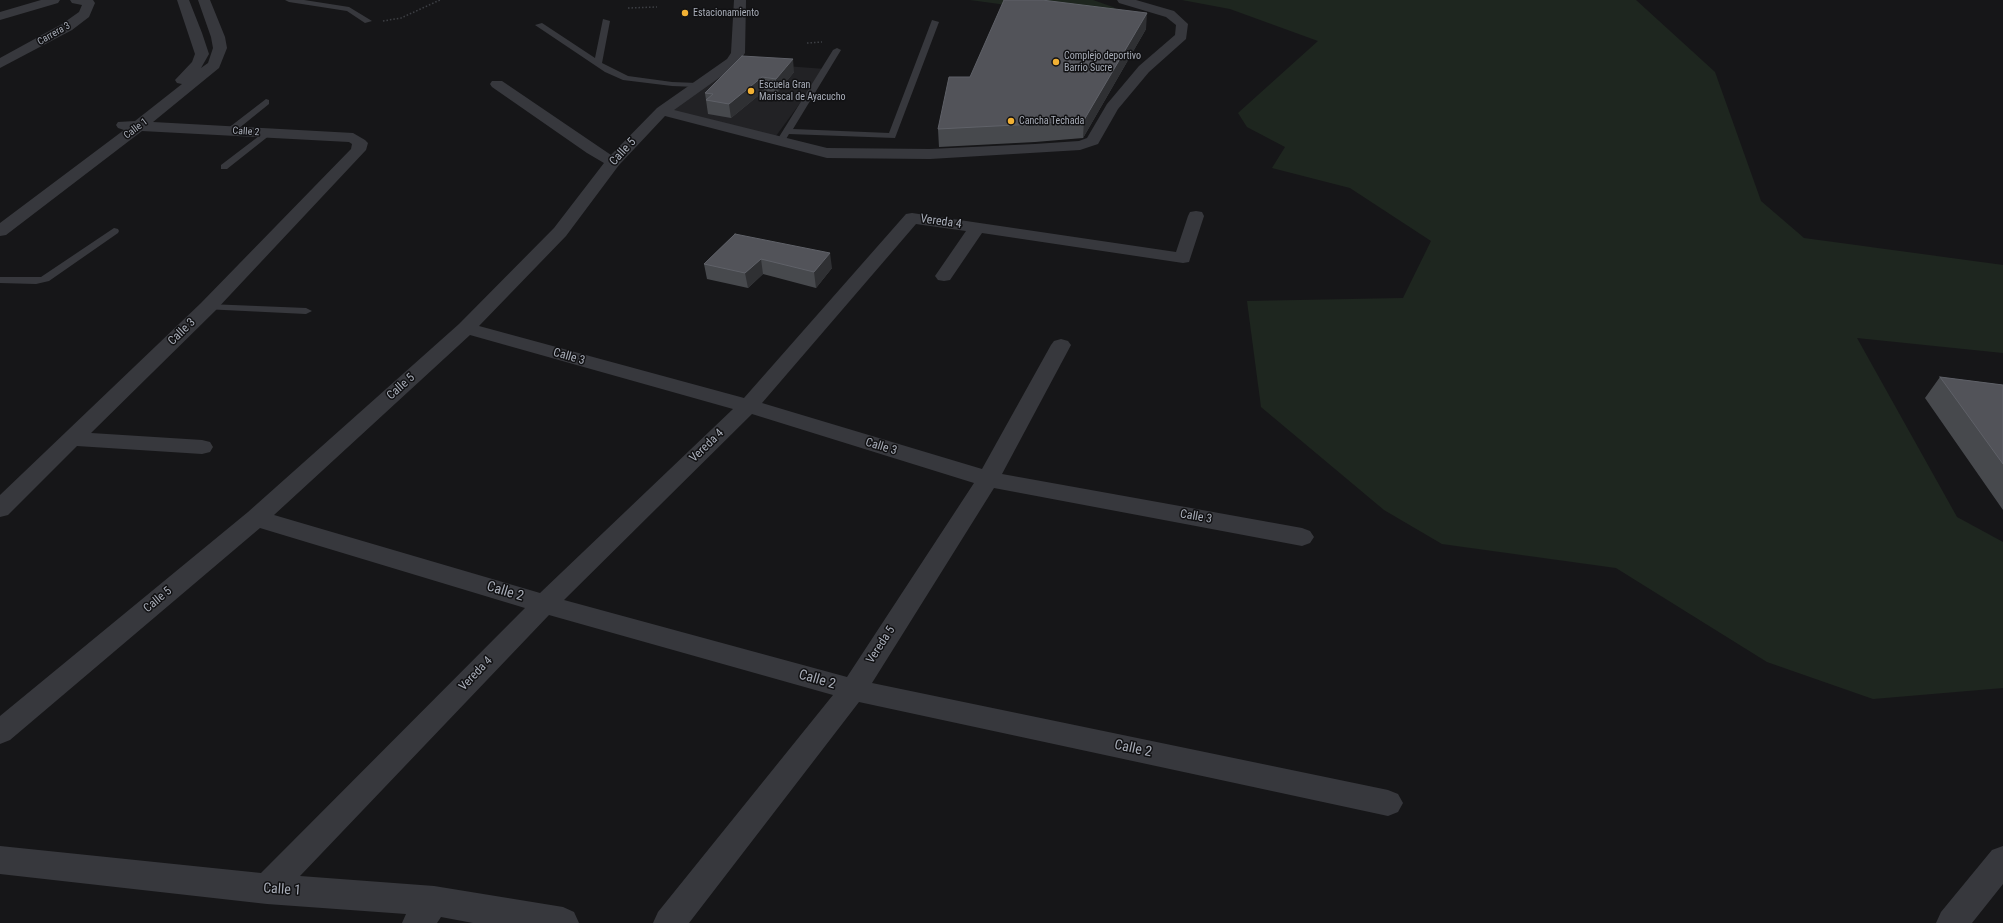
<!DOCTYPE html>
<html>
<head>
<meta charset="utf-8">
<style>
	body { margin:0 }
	canvas { display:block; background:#161618 }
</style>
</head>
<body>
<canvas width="2003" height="923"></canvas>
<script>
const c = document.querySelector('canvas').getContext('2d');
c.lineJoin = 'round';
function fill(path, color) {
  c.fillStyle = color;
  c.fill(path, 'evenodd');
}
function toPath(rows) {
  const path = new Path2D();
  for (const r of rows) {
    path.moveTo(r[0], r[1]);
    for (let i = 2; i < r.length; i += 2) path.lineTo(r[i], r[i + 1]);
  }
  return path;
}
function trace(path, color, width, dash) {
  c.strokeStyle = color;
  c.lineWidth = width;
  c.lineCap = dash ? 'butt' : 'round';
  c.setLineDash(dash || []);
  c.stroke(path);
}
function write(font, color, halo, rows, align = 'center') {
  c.font = font + ' "Roboto Condensed",sans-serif';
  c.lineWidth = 3;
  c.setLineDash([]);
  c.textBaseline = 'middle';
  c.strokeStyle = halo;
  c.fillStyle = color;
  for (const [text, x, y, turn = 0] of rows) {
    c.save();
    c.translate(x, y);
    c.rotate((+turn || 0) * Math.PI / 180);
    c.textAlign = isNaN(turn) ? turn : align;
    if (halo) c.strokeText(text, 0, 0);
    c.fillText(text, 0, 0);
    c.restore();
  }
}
fill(toPath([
	[732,62,825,69,773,140,662,111]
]), '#222225');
fill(toPath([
	[970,0,1093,0,1113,7,1138,23],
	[1182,0,1636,0,1715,72,1761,201,1804,238,2003,265,2003,353,1857,338,1957,517,2003,542,2003,688,1873,699,1767,662,1616,568,1442,544,1384,510,1261,407,1247,301,1403,298,1431,241,1350,188,1272,168,1285,147,1247,127,1238,113,1318,41,1230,9]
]), '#1e261f');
trace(toPath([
	[628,8,657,7],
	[383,21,401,18,440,0],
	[807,43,822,42]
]), '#3d3f44', 1.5, [1.5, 2]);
fill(toPath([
	[285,0,304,0,349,7,372,21,365,23,347,11,289,2,285,0],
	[603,19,610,21,602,63,628,76,672,82,697,83,701,85,697,87,672,86,623,80,605,72,535,25,542,23,595,58,603,19],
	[932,20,939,22,895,138,789,134,786,139,780,139,779,137,833,50,837,48,841,50,793,129,889,133,932,20],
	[266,99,269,100,269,104,233,133,227,133,227,129,266,99],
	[267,130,270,131,270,135,227,169,221,169,221,165,267,130],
	[114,228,118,229,119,231,118,233,49,281,36,284,0,283,0,277,41,277,114,228],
	[208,304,306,308,312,311,306,314,204,309,202,307,208,304]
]), '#37383d');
fill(toPath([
	[41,0,60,0,58,3,0,20,0,12,41,0],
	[70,0,93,0,95,3,89,17,72,30,0,68,0,58,62,24,79,12,82,5,72,3,70,0],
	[177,0,189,0,202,33,209,54,201,68,208,63,213,48,211,37,198,0,210,0,225,37,227,48,219,68,153,122,353,133,365,140,368,143,366,150,215,311,91,433,202,440,210,442,213,447,210,452,202,454,77,446,8,515,0,517,0,495,201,303,351,149,352,144,349,142,142,131,6,235,0,236,0,223,124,130,118,128,116,125,118,122,135,121,182,84,177,83,175,80,192,62,195,54,177,0],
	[734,0,746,0,745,53,737,65,674,110,827,148,930,149,1035,144,1079,141,1087,138,1107,104,1139,66,1175,35,1176,25,1166,17,1119,3,1117,0,1136,0,1174,11,1188,24,1186,39,1149,72,1118,109,1098,144,1080,150,930,159,827,158,665,116,619,165,566,236,479,326,744,398,906,214,912,213,1176,252,1188,216,1190,212,1196,211,1202,212,1204,216,1189,262,1183,263,982,233,950,280,944,281,938,280,935,276,966,231,916,224,762,403,982,469,1051,345,1054,341,1061,339,1068,341,1071,345,1002,474,1302,528,1310,531,1314,537,1310,543,1302,546,994,488,872,683,1388,790,1398,794,1403,803,1398,812,1388,816,859,702,689,923,653,923,658,912,833,695,549,615,300,876,434,886,563,907,574,912,579,923,473,923,441,917,437,923,402,923,406,914,267,904,0,874,0,846,261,873,525,608,260,528,10,740,0,744,0,716,248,512,459,324,554,228,604,163,587,153,492,87,490,84,492,81,502,81,611,155,657,108,727,59,731,53,734,0],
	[470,335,733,409,540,593,274,515,470,335],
	[752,414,974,483,847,677,564,600,752,414],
	[2003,846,2003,884,1972,923,1936,923,1941,912,1992,850,2003,846]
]), '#37383d');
fill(toPath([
	[1146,29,1083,138,1035,142,939,147,938,129,970,77],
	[742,56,794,72,778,92,764,91,731,118,708,114,705,93],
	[735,234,832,268,816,288,763,274,748,288,707,279,704,264],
	[1940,377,2003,385,2003,510,1925,398]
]), '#47494d');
fill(toPath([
	[1147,13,1146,29,1083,138,1084,120],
	[793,59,794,72,778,92,776,79],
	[762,77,764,91,731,118,729,104],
	[830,253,832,268,816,288,814,272],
	[761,259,763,274,748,288,745,273]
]), '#2f3033');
const building = toPath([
	[1004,0,1042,0,1147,13,1084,120,1035,124,938,129,949,77,970,77,1004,0],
	[742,56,793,59,776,79,762,77,729,104,706,100,713,94,705,93,742,56],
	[735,234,830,253,814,272,761,259,745,273,704,264,735,234],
	[1940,377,2003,385,2003,464,1940,377]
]);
fill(building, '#525359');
trace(building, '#5f6168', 1);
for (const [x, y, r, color] of [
	[685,13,4,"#f2b134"],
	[1056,62,4,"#f2b134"],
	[751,91,4,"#f2b134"],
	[1011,121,4,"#f2b134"]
]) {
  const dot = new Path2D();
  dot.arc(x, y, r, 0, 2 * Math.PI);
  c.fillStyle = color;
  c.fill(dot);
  trace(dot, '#111113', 1.5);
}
write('10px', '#a8adb8', '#111113', [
	["Estacionamiento",693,13],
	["Complejo deportivo",1064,56],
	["Barrio Sucre",1064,68],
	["Escuela Gran",759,85],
	["Mariscal de Ayacucho",759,97],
	["Cancha Techada",1019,121]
], 'left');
write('10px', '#a8adb8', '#111113', [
	["Carrera 3",54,34,-30],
	["Calle 1",136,129,-37],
	["Calle 2",246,132,4]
]);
write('12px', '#a8adb8', '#111113', [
	["Calle 5",623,152,-47],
	["Vereda 4",941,222,8],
	["Calle 3",182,332,-44],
	["Calle 3",569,357,16],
	["Calle 5",401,387,-42],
	["Vereda 4",707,446,-44],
	["Calle 3",881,447,17],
	["Calle 3",1196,517,10],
	["Calle 5",158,600,-40],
	["Vereda 5",881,645,-57],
	["Vereda 4",476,674,-46]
]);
write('14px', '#a8adb8', '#111113', [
	["Calle 2",505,592,17],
	["Calle 2",817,680,16],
	["Calle 2",1133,749,12],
	["Calle 1",282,890,4]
]);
</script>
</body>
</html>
